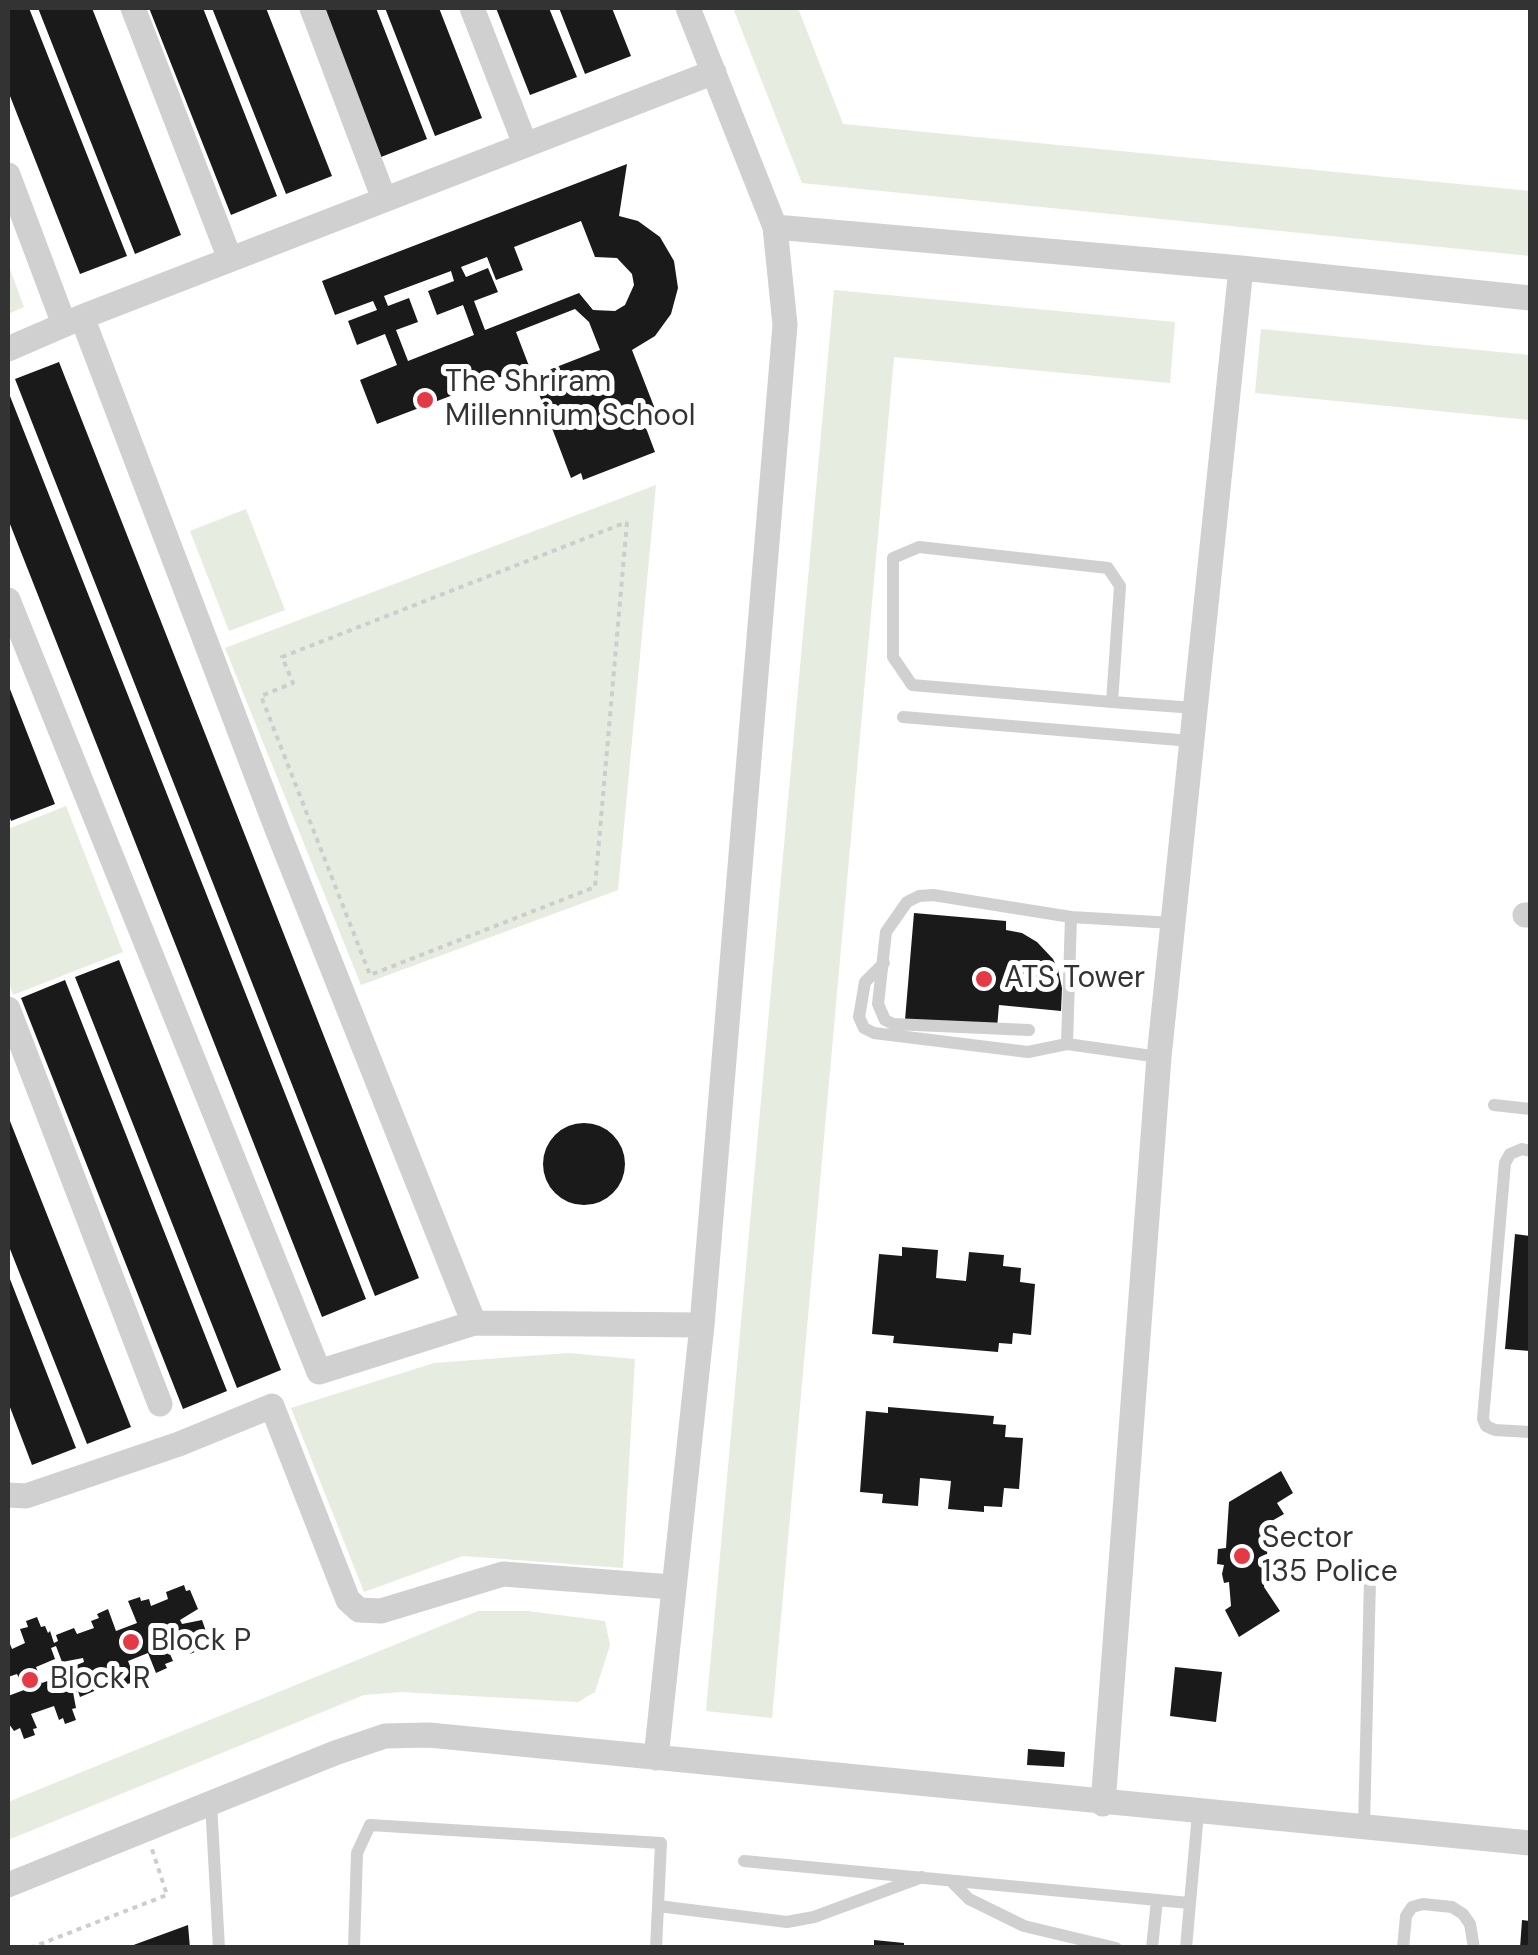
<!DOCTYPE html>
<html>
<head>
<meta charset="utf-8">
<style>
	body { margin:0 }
	#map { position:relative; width:1538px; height:1955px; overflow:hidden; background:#fff; font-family:"DM Sans",sans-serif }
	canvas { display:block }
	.frame { position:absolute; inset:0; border:10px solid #333; pointer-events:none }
</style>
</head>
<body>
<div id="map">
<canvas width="1538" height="1955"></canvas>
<div class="frame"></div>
</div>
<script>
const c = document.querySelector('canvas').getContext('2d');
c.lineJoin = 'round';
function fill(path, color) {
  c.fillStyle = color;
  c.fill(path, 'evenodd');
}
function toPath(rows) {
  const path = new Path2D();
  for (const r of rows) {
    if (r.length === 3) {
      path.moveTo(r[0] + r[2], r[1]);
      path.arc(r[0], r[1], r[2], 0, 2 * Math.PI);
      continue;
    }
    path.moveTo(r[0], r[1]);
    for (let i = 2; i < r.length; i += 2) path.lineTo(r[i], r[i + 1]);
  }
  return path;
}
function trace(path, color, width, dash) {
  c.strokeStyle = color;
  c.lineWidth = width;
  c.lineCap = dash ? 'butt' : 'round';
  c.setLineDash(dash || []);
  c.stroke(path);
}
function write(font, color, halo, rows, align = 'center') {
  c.font = font + ' "DM Sans",sans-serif';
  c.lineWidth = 10;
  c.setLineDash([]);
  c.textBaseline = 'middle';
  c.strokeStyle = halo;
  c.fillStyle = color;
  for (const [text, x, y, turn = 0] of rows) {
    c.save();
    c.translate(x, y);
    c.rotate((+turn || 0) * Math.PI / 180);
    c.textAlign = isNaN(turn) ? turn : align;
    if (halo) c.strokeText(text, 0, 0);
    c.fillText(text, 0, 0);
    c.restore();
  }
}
fill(toPath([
	[733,8,798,8,843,124,1530,191,1530,256,802,183],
	[8,264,24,307,8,314],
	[834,290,1175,322,1170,383,894,357,772,1718,706,1711],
	[1261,329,1530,355,1530,420,1255,393],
	[656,485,618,890,361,985,225,648],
	[246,509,285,610,229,631,190,531],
	[66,806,123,952,13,995,8,980,8,829],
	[568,1353,635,1359,623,1568,463,1556,364,1592,291,1408,434,1363],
	[478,1611,528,1611,605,1621,610,1645,595,1692,578,1702,401,1692,364,1695,8,1840,8,1802]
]), '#e6ecdf');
fill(toPath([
	[8,8,29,8,127,256,80,274,8,91],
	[38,8,92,8,181,235,135,254],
	[149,8,203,8,277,196,231,215],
	[212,8,266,8,332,176,286,194],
	[322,8,376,8,427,139,381,157],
	[385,8,439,8,482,118,435,136],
	[496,8,549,8,577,77,530,95],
	[559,8,612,8,631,56,585,74],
	[627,164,619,216,638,221,660,237,674,261,678,288,671,314,655,336,632,350,660,422,646,428,655,452,583,480,581,473,571,478,534,381,543,378,541,373,600,350,589,322,575,309,516,332,529,366,377,424,360,380,397,365,385,334,357,345,348,321,377,310,373,301,335,315,322,281],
	[581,221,595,257,617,258,632,274,634,285,625,305,615,311,593,310,579,293,485,330,474,301,498,292,488,268,466,277,461,267,487,257,496,280,523,270,514,247],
	[451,271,454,281,428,291,437,315,463,305,474,335,408,361,396,330,418,322,409,298,388,306,384,296],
	[59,362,419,1278,375,1296,15,379],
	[8,391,366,1299,322,1317,8,519],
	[8,684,55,804,11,821,8,812],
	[914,913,1006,921,1006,930,1022,933,1037,942,1053,959,1058,970,1062,988,1061,1011,999,1005,997,1028,905,1020],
	[119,960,281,1370,237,1388,75,977],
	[65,980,227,1391,183,1409,21,998],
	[8,1116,131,1427,87,1444,8,1244],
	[584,1164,41],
	[1515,1234,1530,1236,1530,1351,1505,1349],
	[902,1247,938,1250,936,1278,966,1281,969,1252,1004,1255,1003,1266,1021,1268,1020,1282,1035,1284,1031,1335,1013,1333,1012,1344,999,1343,998,1352,893,1343,894,1336,872,1334,879,1254,902,1256],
	[8,1274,76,1448,32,1465,8,1402],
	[888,1407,994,1416,993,1424,1006,1425,1005,1437,1023,1438,1019,1489,1004,1488,1002,1507,984,1506,984,1512,948,1509,951,1481,920,1478,918,1506,882,1503,883,1494,860,1492,866,1411,888,1413],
	[1281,1471,1293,1493,1277,1503,1284,1514,1270,1522,1264,1587,1280,1611,1239,1637,1225,1610,1231,1606,1229,1582,1224,1583,1222,1574,1224,1565,1217,1564,1218,1549,1226,1548,1229,1502],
	[184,1585,186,1591,190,1590,198,1609,180,1620,182,1624,202,1620,209,1640,205,1641,207,1647,190,1654,187,1647,170,1654,173,1661,165,1664,167,1668,156,1673,148,1653,128,1661,136,1681,125,1685,123,1680,116,1683,113,1676,96,1683,99,1689,80,1697,78,1691,73,1692,76,1708,72,1709,76,1720,65,1724,63,1718,59,1720,54,1706,31,1714,37,1728,33,1729,35,1735,24,1739,20,1728,14,1731,9,1724,8,1696,24,1690,17,1674,8,1677,8,1639,12,1649,25,1643,20,1629,28,1627,26,1621,37,1617,41,1627,45,1626,48,1633,50,1631,54,1643,58,1641,56,1635,74,1628,77,1634,94,1628,91,1621,99,1618,97,1614,108,1609,116,1631,137,1623,128,1601,140,1597,141,1601,149,1599,151,1606,168,1599,166,1592],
	[56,1646,62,1662,83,1658,84,1662,72,1667,73,1670,67,1673,72,1685,65,1687,61,1676,42,1683,36,1667,55,1659,51,1648],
	[1175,1667,1222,1672,1216,1722,1170,1716],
	[1028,1749,1065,1752,1064,1767,1027,1765],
	[1522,1920,1530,1921,1530,1948,1520,1948],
	[188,1925,190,1948,128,1948,128,1947],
	[874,1940,904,1943,904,1948,874,1948]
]), '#1a1a1a');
trace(toPath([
	[627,522,595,887,370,975,261,696,293,683,282,657,627,522],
	[30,1948,167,1895,152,1849]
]), '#cdcdcd', 4, [5, 5]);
trace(toPath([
	[1112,702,1120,586,1108,568,919,547,893,558,893,657,912,685,1112,702,1195,708],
	[903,717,1191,741],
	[884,963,865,982,859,1017,864,1028,874,1033,1028,1052,1067,1044,1159,1057],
	[1029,1030,893,1024,885,1020,878,1004,886,932,907,902,919,896,933,895,1071,917,1172,923],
	[1067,1044,1071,917],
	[1494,1105,1530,1109],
	[1530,1151,1522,1149,1510,1154,1505,1163,1483,1419,1486,1426,1495,1430,1530,1432],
	[211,1803,219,1948],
	[1364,1827,1370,1579],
	[744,1861,1189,1903],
	[951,1881,969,1899,1024,1926,1116,1948],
	[354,1948,357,1853,370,1825,661,1843,658,1906,787,1922,814,1917,922,1877],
	[656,1948,658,1906],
	[1152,1948,1157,1900],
	[1186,1948,1198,1813],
	[1403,1948,1406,1916,1412,1907,1423,1904,1452,1907,1463,1914,1470,1924,1474,1948]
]), '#d0d0d0', 12);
trace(toPath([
	[133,8,230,259],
	[312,8,384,199],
	[472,8,525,144],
	[8,175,64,324],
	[775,227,1241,268,1530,298],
	[82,317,277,829,474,1323],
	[8,349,82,317,714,72],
	[8,600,319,1372,474,1323,702,1325],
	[1525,915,1530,915],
	[8,1009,160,1404],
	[8,1495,26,1496,179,1444,272,1406,348,1600,359,1610,381,1611,503,1574,672,1587],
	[656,1758,702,1325,785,325,775,227,688,8],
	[1103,1804,1159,1057,1241,268],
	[8,1885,335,1753,385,1736,429,1735,1530,1843]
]), '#d0d0d0', 25);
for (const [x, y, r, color] of [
	[425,400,10,"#e63946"],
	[984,979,10,"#e63946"],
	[1242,1556,10,"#e63946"],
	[131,1642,10,"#e63946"],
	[30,1680,10,"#e63946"]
]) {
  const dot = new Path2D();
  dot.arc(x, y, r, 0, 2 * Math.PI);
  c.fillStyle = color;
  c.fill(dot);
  trace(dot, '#fff', 4);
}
write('30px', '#333', '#fff', [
	["The Shriram",445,383],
	["Millennium School",445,417],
	["ATS Tower",1004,979],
	["Sector",1262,1539],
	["135 Police",1262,1573],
	["Block P",151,1642],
	["Block R",50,1680]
], 'left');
</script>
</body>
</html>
